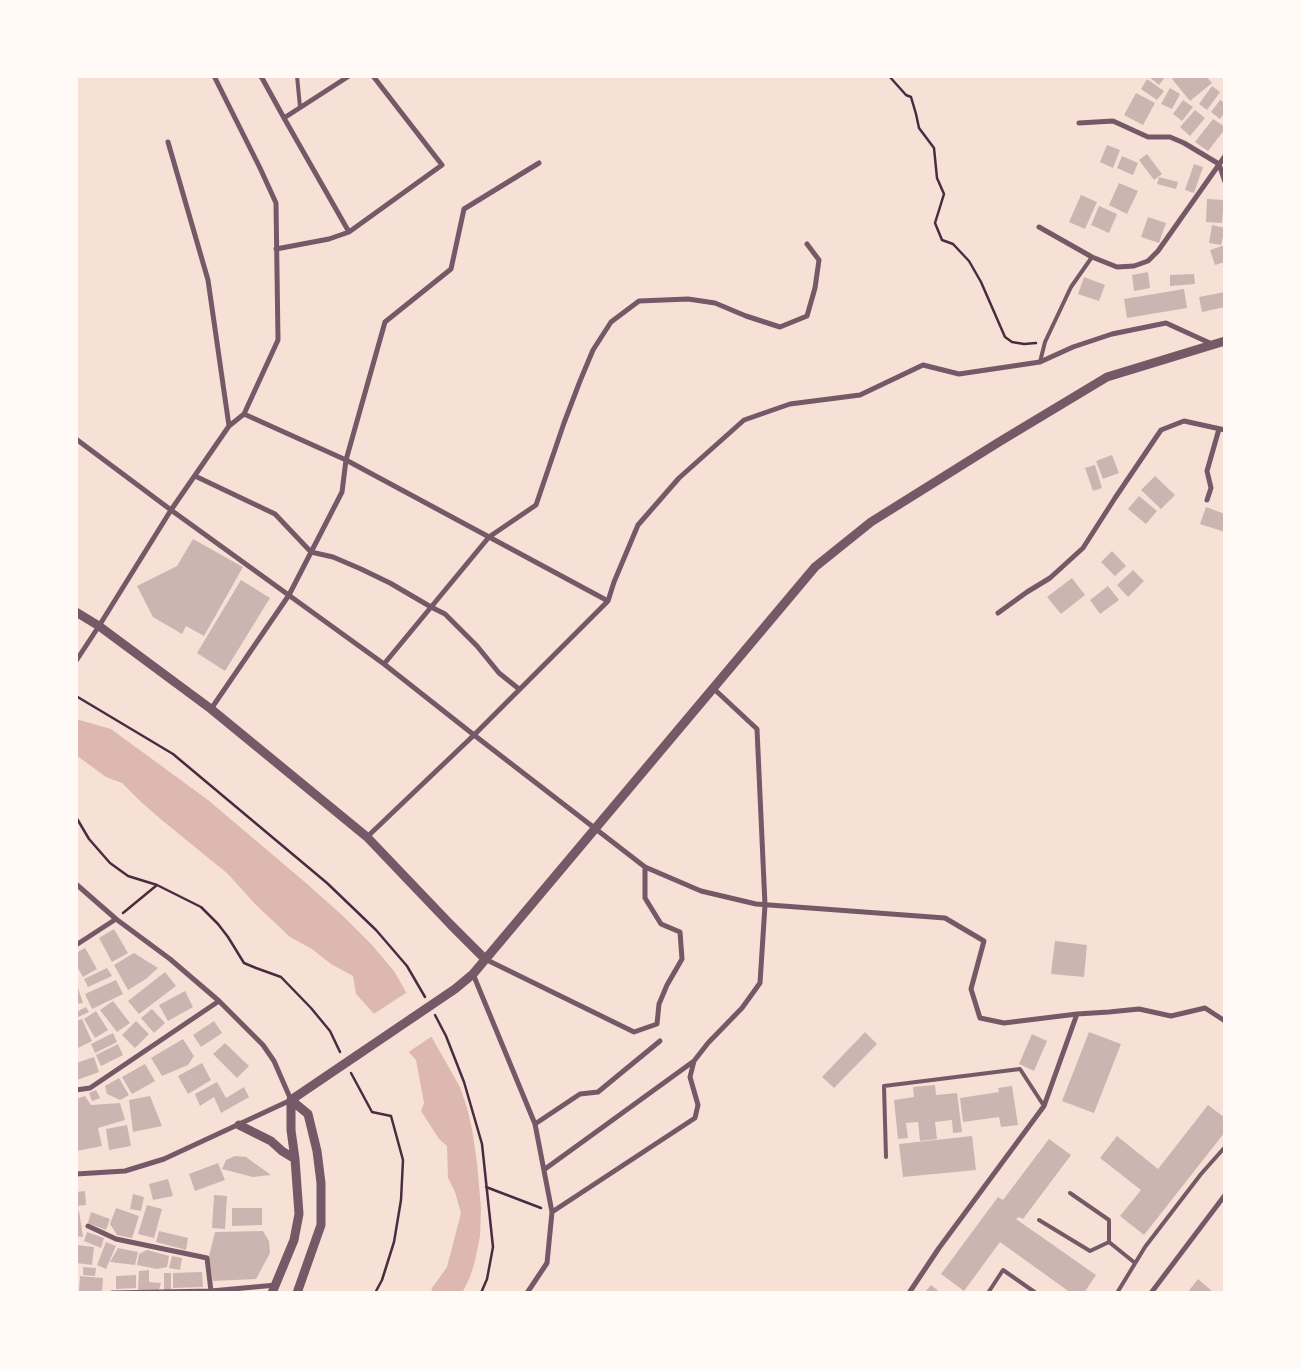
<!DOCTYPE html>
<html>
<head>
<meta charset="utf-8">
<style>
	body { margin:0 }
	#map { position:relative; width:1301px; height:1369px; overflow:hidden; background:#f7e1d7; font-family:Rubik,sans-serif }
	canvas { display:block }
	.frame { position:absolute; inset:0; border:78px solid #fffaf5; pointer-events:none }
</style>
</head>
<body>
<div id="map">
<canvas width="1301" height="1369"></canvas>
<div class="frame"></div>
</div>
<script>
const c = document.querySelector('canvas').getContext('2d');
c.lineJoin = 'round';
function fill(path, color) {
  c.fillStyle = color;
  c.fill(path, 'evenodd');
}
function toPath(rows) {
  const path = new Path2D();
  for (const r of rows) {
    path.moveTo(r[0], r[1]);
    for (let i = 2; i < r.length; i += 2) path.lineTo(r[i], r[i + 1]);
  }
  return path;
}
function trace(path, color, width, dash) {
  c.strokeStyle = color;
  c.lineWidth = width;
  c.lineCap = dash ? 'butt' : 'round';
  c.setLineDash(dash || []);
  c.stroke(path);
}
fill(toPath([
	[76,719,111,729,208,800,306,883,343,916,372,945,394,971,460,1087,467,1108,472,1129,477,1163,481,1208,480,1236,475,1261,470,1277,462,1293,431,1293,432,1288,447,1267,461,1213,455,1192,448,1178,447,1146,439,1139,421,1111,424,1103,416,1060,356,994,353,976,331,964,312,949,290,937,255,904,228,874,163,821,141,802,122,783,106,777,76,755]
]), '#dcb8b0');
fill(toPath([
	[409,991,434,1035,407,1053,372,1015]
]), '#f7e1d7');
fill(toPath([
	[1148,76,1166,76,1159,85],
	[1175,76,1206,76,1212,83,1190,101,1172,79],
	[1147,79,1164,91,1157,100,1141,89],
	[1212,86,1220,92,1207,110,1199,104],
	[1170,88,1180,94,1172,109,1161,104],
	[1136,93,1155,103,1143,125,1124,115],
	[1183,100,1193,107,1182,121,1173,114],
	[1220,100,1225,103,1225,112,1220,119,1211,112],
	[1195,110,1205,118,1190,136,1180,127],
	[1213,119,1225,127,1225,129,1208,151,1195,142],
	[1107,145,1120,150,1113,168,1100,162],
	[1147,154,1162,174,1154,180,1139,160],
	[1122,156,1138,163,1133,175,1117,168],
	[1194,164,1203,167,1194,193,1185,190],
	[1159,177,1178,182,1176,189,1157,184],
	[1119,183,1138,191,1127,214,1109,205],
	[1081,195,1097,202,1085,229,1069,222],
	[1207,199,1224,200,1222,223,1206,222],
	[1099,206,1117,214,1109,233,1091,225],
	[1148,217,1166,223,1159,243,1141,237],
	[1212,225,1225,228,1221,245,1209,243],
	[1225,245,1225,262,1215,265,1210,250],
	[1148,272,1150,288,1134,291,1132,275],
	[1194,274,1195,284,1170,286,1170,275],
	[1084,277,1105,285,1099,301,1078,294],
	[1184,289,1187,308,1127,318,1124,299],
	[1225,292,1225,307,1202,312,1199,297],
	[1112,455,1119,473,1103,479,1096,461],
	[1095,465,1102,488,1093,491,1085,468],
	[1155,476,1175,495,1161,509,1141,490],
	[1139,496,1157,511,1146,524,1128,509],
	[1206,507,1225,514,1225,532,1200,524],
	[193,539,243,567,204,636,186,626,182,634,153,617,137,586,177,566],
	[1112,551,1126,566,1115,576,1101,562],
	[1133,570,1144,581,1128,597,1117,585],
	[1072,578,1085,595,1061,614,1047,597],
	[241,580,270,598,225,671,197,653],
	[1108,586,1119,600,1100,614,1090,600],
	[114,929,128,953,112,962,99,938],
	[1055,941,1087,945,1084,977,1051,974],
	[85,948,97,969,83,977,76,965,76,953],
	[134,953,158,968,146,979,128,990,114,965],
	[107,968,112,976,88,987,84,979],
	[165,972,176,986,139,1014,128,1001],
	[116,980,123,994,92,1009,85,994],
	[76,982,83,1003,76,1004],
	[185,991,193,1007,168,1021,159,1005],
	[113,1001,130,1023,117,1032,100,1010],
	[86,1007,89,1012,76,1018,76,1012],
	[152,1009,165,1023,154,1033,141,1018],
	[96,1011,108,1030,95,1038,84,1019],
	[82,1019,92,1041,76,1049,76,1021],
	[136,1021,149,1034,135,1048,122,1035],
	[214,1021,222,1033,201,1047,193,1035],
	[865,1032,877,1044,834,1088,822,1077],
	[1089,1032,1121,1044,1094,1113,1062,1101],
	[113,1033,117,1042,95,1053,91,1044],
	[1032,1034,1047,1041,1034,1071,1019,1064],
	[183,1039,194,1056,188,1065,162,1076,151,1058],
	[225,1043,249,1066,237,1078,213,1054],
	[118,1044,123,1055,101,1066,96,1055],
	[94,1057,99,1072,77,1080,76,1063],
	[202,1063,211,1080,188,1094,178,1076],
	[145,1064,155,1081,132,1094,122,1077],
	[119,1078,129,1095,120,1100,107,1094,105,1086],
	[217,1082,226,1098,244,1087,249,1097,221,1113,214,1097,200,1106,195,1094],
	[935,1085,936,1095,957,1093,962,1132,953,1133,952,1120,935,1122,937,1139,920,1141,918,1122,906,1123,908,1138,898,1139,894,1100,914,1097,913,1087],
	[1012,1086,1018,1125,1001,1127,999,1117,963,1122,960,1098,999,1092,998,1088],
	[96,1090,100,1098,92,1101,89,1093],
	[85,1096,91,1105,120,1103,125,1120,98,1128,102,1146,76,1151,76,1099],
	[150,1096,162,1126,133,1132,129,1100],
	[1208,1105,1225,1118,1225,1132,1144,1235,1120,1216,1141,1190,1100,1158,1117,1136,1158,1169],
	[127,1125,131,1146,109,1150,106,1129],
	[972,1136,976,1170,903,1177,899,1144],
	[1049,1139,1071,1155,1023,1219,1019,1217,1016,1219,1096,1275,1084,1293,1071,1293,1000,1242,964,1291,941,1274,998,1197,1003,1200],
	[235,1156,246,1157,271,1175,253,1177,222,1169,226,1160],
	[218,1163,225,1180,195,1191,189,1174],
	[168,1179,173,1196,153,1200,149,1184],
	[85,1191,86,1205,76,1206,76,1192],
	[133,1194,144,1197,141,1211,130,1209],
	[214,1195,227,1196,225,1229,212,1228],
	[147,1205,162,1209,154,1238,138,1234],
	[116,1208,139,1216,132,1238,117,1235,110,1224],
	[232,1208,262,1208,262,1225,232,1226],
	[76,1210,79,1211,83,1237,76,1236],
	[91,1212,110,1219,106,1230,88,1223],
	[159,1231,188,1238,186,1250,156,1242],
	[263,1231,269,1241,270,1253,256,1279,213,1281,209,1256,215,1232],
	[87,1232,104,1238,101,1248,84,1241],
	[106,1242,116,1246,106,1269,97,1265],
	[76,1245,94,1247,92,1265,76,1263],
	[118,1248,138,1252,135,1265,110,1262],
	[147,1250,169,1256,167,1267,157,1269,137,1265,139,1254],
	[172,1256,182,1258,180,1270,169,1268],
	[83,1267,96,1268,95,1276,83,1275],
	[149,1270,149,1282,161,1283,159,1290,138,1290,139,1271],
	[202,1272,203,1287,173,1288,173,1273],
	[164,1273,171,1273,171,1290,164,1290],
	[136,1275,136,1288,116,1289,116,1276],
	[80,1276,103,1278,102,1293,79,1293],
	[1198,1279,1213,1292,1212,1293,1187,1293],
	[931,1285,941,1293,924,1293]
]), '#ccb4b1');
trace(toPath([
	[889,76,906,95,911,97,916,114,919,128,934,148,937,178,944,194,935,223,942,240,953,244,969,261,981,282,1005,337,1012,342,1024,344,1036,343],
	[76,696,173,754,327,883,376,930,407,966,425,997],
	[76,817,89,839,110,863,128,876,157,885,201,907,218,924,228,937,244,963,256,968,281,977,311,1008,330,1031,340,1052],
	[123,913,157,885],
	[435,1015,446,1036,464,1082,482,1144,493,1247,487,1279,481,1293],
	[351,1073,372,1112,391,1116,403,1160,401,1200,394,1242,382,1280,375,1293],
	[486,1187,541,1208]
]), '#4a2c40', 2.5);
trace(toPath([
	[297,76,300,107],
	[1040,362,1045,342,1071,287,1092,257],
	[886,1157,884,1086,1020,1069,1044,1106],
	[1070,1193,1109,1220,1109,1242],
	[1039,1220,1090,1251,1109,1242,1135,1263],
	[988,1293,1003,1270,1036,1293],
	[1117,1293,1145,1247,1201,1174,1225,1147]
]), '#755966', 4);
trace(toPath([
	[260,76,262,78,284,118],
	[349,76,284,118,349,232],
	[1079,123,1113,121,1148,137,1170,137,1184,143,1219,164,1225,182],
	[168,142,208,280,229,426],
	[1039,227,1092,257,1117,267,1134,266,1148,261,1158,251,1225,156],
	[276,249,329,239,349,232,442,165,373,76],
	[76,439,171,510,384,664,474,735,645,867,701,891,756,904,945,918,984,941,971,989,980,1018,1004,1023,1077,1014,1109,1012,1139,1009,1171,1016,1205,1008,1225,1021],
	[195,476,275,514,311,552,333,557,361,569,390,583,431,607,445,614,477,646,499,673,519,689],
	[1207,500,1211,488,1207,471,1219,429],
	[608,601,614,582,638,525,679,478,744,420,790,404,860,395,923,365,959,374,1040,362,1073,347,1112,334,1166,323,1212,344],
	[998,613,1027,592,1050,578,1083,548,1115,498,1161,430,1184,421,1225,430],
	[76,661,99,626,171,510,229,426,244,414,278,340,276,203,260,168,214,76],
	[384,664,489,537,536,505,564,423,580,381,593,350,611,322,639,301,688,299,715,303,746,316,780,327,807,316,815,288,819,260,807,244],
	[211,709,289,595,342,492,346,460,244,414],
	[367,837,474,735,608,601,346,460,385,322,451,269,464,209,539,163],
	[76,884,116,919,170,959,219,1001,263,1045,274,1061,291,1100,164,1159,125,1171,76,1174],
	[76,945,116,919],
	[485,959,634,1032,657,1024,659,1004,667,985,682,959,680,932,661,924,645,898,645,867],
	[473,974,535,1124,552,1212,547,1263,527,1293],
	[76,1090,90,1088,219,1001],
	[535,1124,580,1094,598,1092,660,1041],
	[545,1169,694,1061],
	[552,1212,695,1118,698,1105,690,1077,694,1061,708,1043,742,1008,760,983,765,905,757,729,713,688],
	[88,1226,116,1239,207,1258,211,1291],
	[112,1293,211,1291,276,1285],
	[909,1293,939,1248,1044,1106,1077,1014],
	[1151,1293,1225,1195]
]), '#755966', 5);
trace(toPath([
	[76,612,99,626,211,709,367,837,451,925,485,959],
	[291,1100,455,989,473,974,815,567,871,522,999,442,1107,377,1225,341],
	[291,1100,308,1114,317,1151,321,1183,321,1225,297,1293],
	[239,1125,271,1141,282,1151,295,1159],
	[272,1293,294,1240,299,1214,295,1159,291,1130,291,1100]
]), '#755966', 9);
</script>
</body>
</html>
